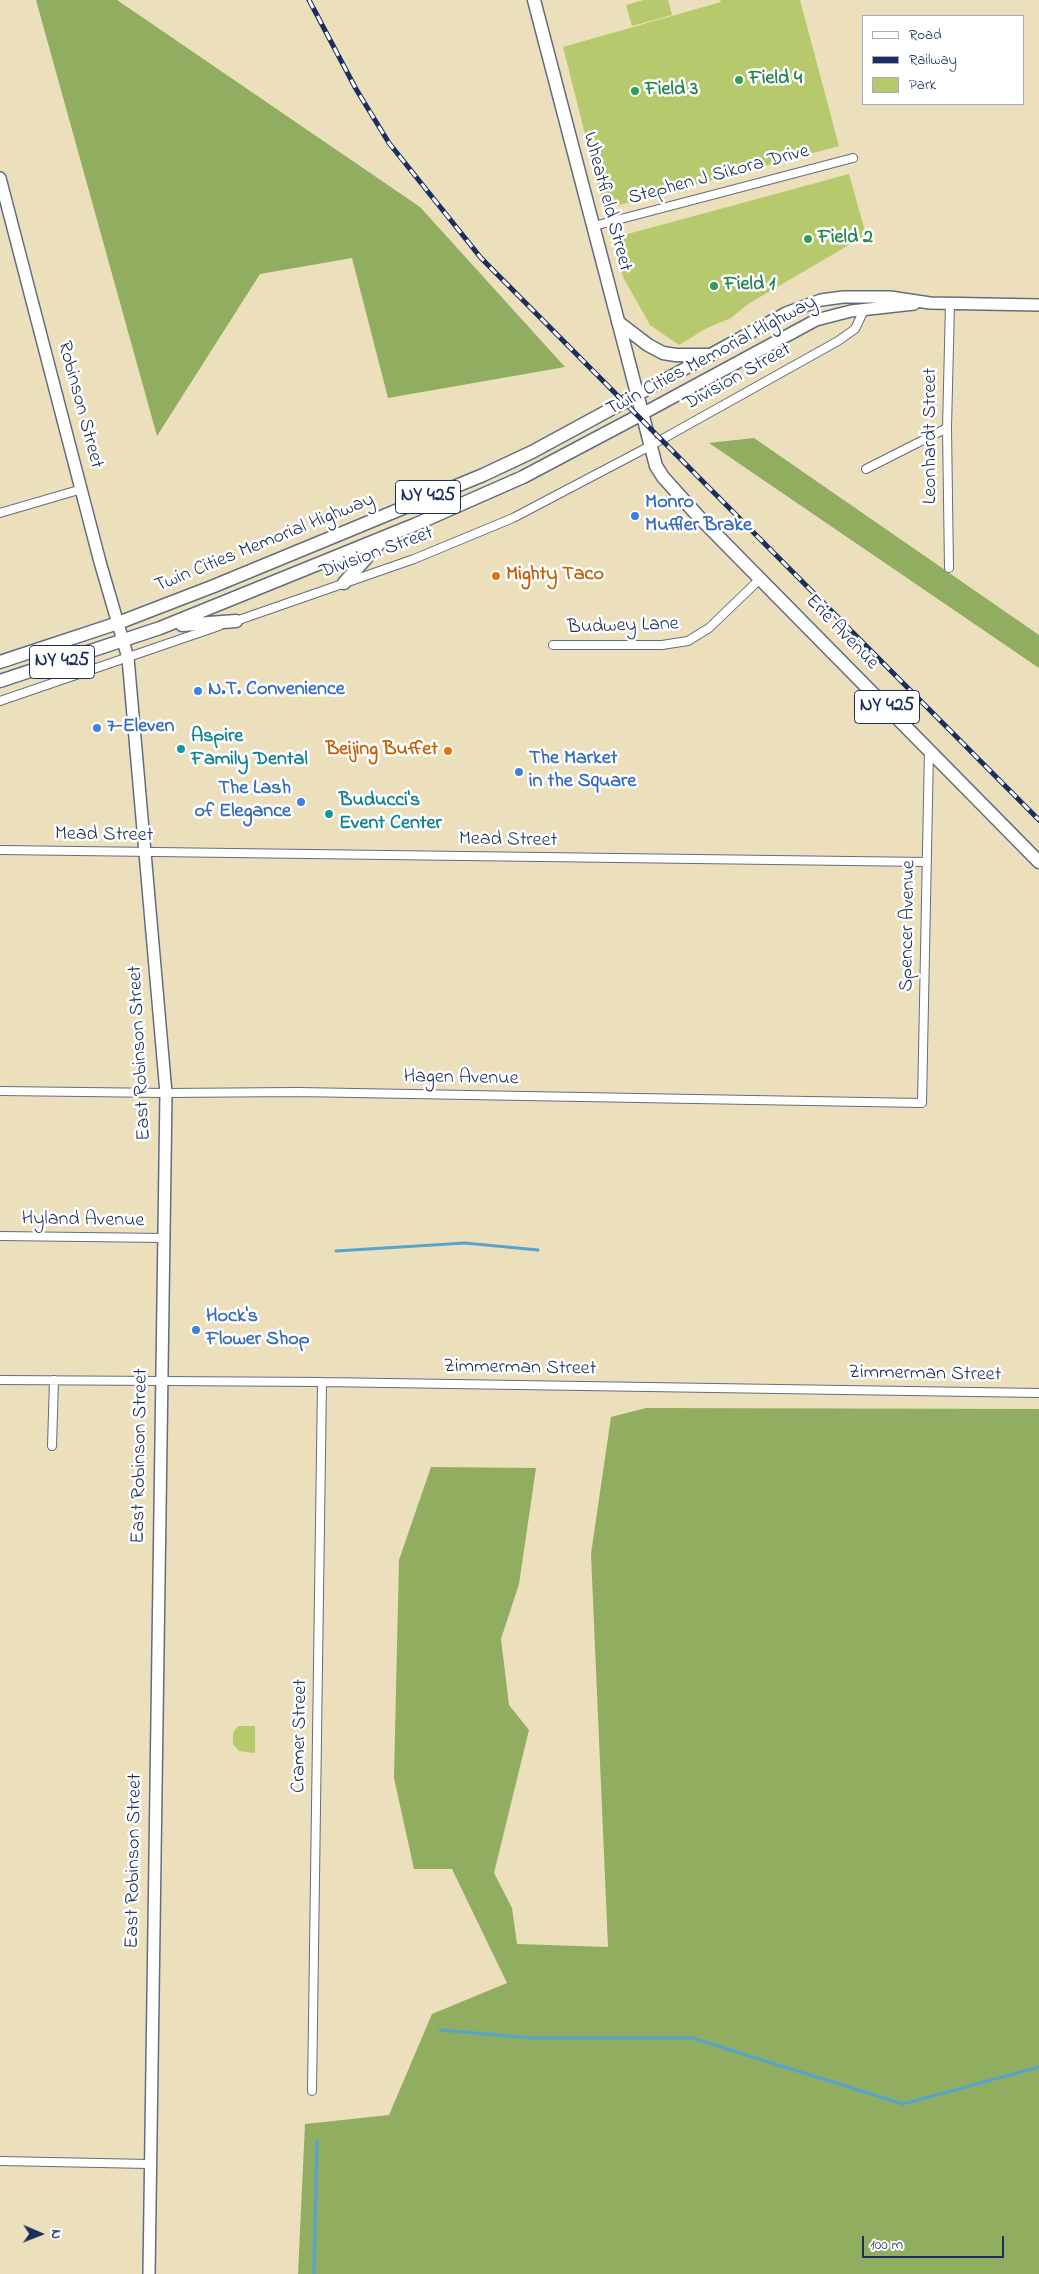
<!DOCTYPE html>
<html>
<head>
<meta charset="utf-8">
<style>
	body { margin:0 }
	#map { position:relative; width:1039px; height:2274px; overflow:hidden; background:#ecdfbc; font-family:"Indie Flower",sans-serif }
	canvas { display:block }
	.legend { position:absolute; left:862px; top:15px; width:162px; height:90px; box-sizing:border-box; background:#fff; border:1px solid #a4acbf; margin:0; padding:6px 9px; list-style:none; font-size:15px; color:#1b2f5e }
	.legend li { display:flex; align-items:center; gap:10px; height:25px }
	.legend b { width:25px; border:1px solid #a4acbf }
	.north { position:absolute; left:15px; top:2209px; width:50px; height:50px; -webkit-text-stroke:4px #fff; paint-order:stroke; rotate:91deg; font-size:14px; font-weight:700; line-height:20px; text-align:center; color:#1b2f5e }
	.north::after { content:''; display:block; margin:auto; width:18px; height:22px; background:#1b2f5e; clip-path:polygon(50% 0,100% 100%,50% 72%,0 100%) }
	.scale { position:absolute; left:862px; top:2236px; width:142px; height:22px; box-sizing:border-box; border:2px solid #1b2f5e; border-top:0; padding-left:6px; font-size:15px; line-height:18px; white-space:nowrap; color:#1b2f5e; -webkit-text-stroke:4px #fff; paint-order:stroke }
</style>
</head>
<body>
<div id="map">
<canvas width="1039" height="2274"></canvas>
<ul class="legend">
<li><b style="height:6px;background:#fff"></b>Road</li>
<li><b style="height:6px;background:#1b2f5e"></b>Railway</li>
<li><b style="height:14px;background:#b6c96d"></b>Park</li>
</ul>
<div class="north">N</div>
<div class="scale">100 m</div>
</div>
<script>
const c = document.querySelector('canvas').getContext('2d');
c.lineJoin = 'round';
function fill(path, color) {
  c.fillStyle = color;
  c.fill(path, 'evenodd');
}
function toPath(rows) {
  const path = new Path2D();
  for (const r of rows) {
    path.moveTo(r[0], r[1]);
    for (let i = 2; i < r.length; i += 2) path.lineTo(r[i], r[i + 1]);
  }
  return path;
}
function trace(path, color, width, dash) {
  c.strokeStyle = color;
  c.lineWidth = width;
  c.lineCap = dash ? 'butt' : 'round';
  c.setLineDash(dash || []);
  c.stroke(path);
}
function write(font, color, halo, rows, align = 'center') {
  c.font = font + ' "Indie Flower",sans-serif';
  c.lineWidth = 5;
  c.setLineDash([]);
  c.textBaseline = 'middle';
  c.strokeStyle = halo;
  c.fillStyle = color;
  for (const [text, x, y, turn = 0] of rows) {
    c.save();
    c.translate(x, y);
    c.rotate((+turn || 0) * Math.PI / 180);
    c.textAlign = isNaN(turn) ? turn : align;
    if (halo) c.strokeText(text, 0, 0);
    c.fillText(text, 0, 0);
    c.restore();
  }
}
fill(toPath([
	[644,0,668,0,672,15,632,26,626,5],
	[720,0,800,0,839,146,604,209,563,47,721,2],
	[849,174,866,235,748,304,731,318,707,328,679,345,650,325,623,277,613,238],
	[238,1726,255,1726,255,1753,239,1751,233,1744,233,1733]
]), '#b6c96d');
fill(toPath([
	[36,0,117,0,420,207,565,367,388,398,352,258,260,274,157,436],
	[754,438,1039,635,1039,668,709,443],
	[646,1408,1039,1409,1039,2274,298,2274,305,2124,389,2115,432,2014,507,1983,452,1869,414,1869,394,1778,399,1560,431,1467,536,1468,519,1584,501,1639,509,1705,529,1730,494,1873,512,1908,517,1944,608,1947,591,1554,611,1417]
]), '#90ad60');
trace(toPath([
	[336,1251,465,1243,538,1250],
	[440,2030,534,2038,692,2038,903,2104,1039,2067],
	[314,2274,317,2141]
]), '#55a4cf', 3);
const street = toPath([
	[594,226,853,158],
	[866,469,947,428],
	[0,513,82,489],
	[949,568,947,428,950,303],
	[233,622,414,559,513,518,650,446,838,341,855,329,865,308],
	[553,645,662,645,688,641,709,628,761,578],
	[0,701,219,626],
	[0,850,927,862],
	[0,1091,166,1093,298,1092,922,1103,929,750],
	[0,1236,165,1238],
	[0,1380,322,1382,1039,1393],
	[52,1446,54,1380],
	[312,2091,322,1382],
	[0,2161,149,2164]
]);
const secondary = toPath([
	[0,178,100,562,128,658,166,1093,149,2274],
	[637,395,786,313,821,300,843,297,890,297,930,303,1039,305],
	[642,414,816,320,851,311,914,304]
]);
const primary = toPath([
	[534,0,656,466,663,477,698,516,1039,862],
	[618,322,648,345,663,353,676,355,710,355],
	[344,583,384,538],
	[182,625,236,621],
	[0,662,118,623,214,586,483,475,532,452,637,395],
	[0,681,160,628,414,525,523,477,642,414]
]);
trace(street, '#646d7f', 10);
trace(secondary, '#646d7f', 14);
trace(primary, '#646d7f', 15);
trace(street, '#fff', 8);
trace(secondary, '#fff', 11);
trace(primary, '#fff', 12);
const rail = toPath([
	[309,0,356,89,389,143,481,258,1039,820]
]);
trace(rail, '#1b2f5e', 5);
trace(rail, '#fff', 3, [9]);
for (const [x, y, r, color] of [
	[739,80,5,"#2e9e5b"],
	[635,91,5,"#2e9e5b"],
	[808,239,5,"#2e9e5b"],
	[714,286,5,"#2e9e5b"],
	[635,516,5,"#3f7fe0"],
	[496,576,5,"#e8710a"],
	[198,691,5,"#3f7fe0"],
	[97,728,5,"#3f7fe0"],
	[181,749,5,"#0f9aa8"],
	[448,751,5,"#e8710a"],
	[519,772,5,"#3f7fe0"],
	[301,802,5,"#3f7fe0"],
	[329,814,5,"#0f9aa8"],
	[196,1330,5,"#3f7fe0"]
]) {
  const dot = new Path2D();
  dot.arc(x, y, r, 0, 2 * Math.PI);
  c.fillStyle = color;
  c.fill(dot);
  trace(dot, '#fff', 2);
}
for (const [x, y, w] of [
	[428,497,65],
	[62,662,65],
	[887,707,65]
]) {
  const box = new Path2D();
  box.roundRect(x - w / 2, y - 16.5, w, 33, 4);
  c.fillStyle = '#fff';
  c.fill(box);
  trace(box, '#1b2f5e', 1);
}
write('bold 19px', '#1b2f5e', null, [
	["NY 425",428,497],
	["NY 425",62,662],
	["NY 425",887,707]
]);
write('bold 20px', '#27864d', '#fff', [
	["Field 4",749,80],
	["Field 3",645,91],
	["Field 2",818,239],
	["Field 1",724,286]
], 'left');
write('20px', '#1b2f5e', '#fff', [
	["Stephen J Sikora Drive",719,176,-15],
	["Wheatfield Street",606,202,75],
	["Twin Cities Memorial Highway",712,357,-28],
	["Division Street",738,378,-29],
	["Robinson Street",79,405,75],
	["Leonhardt Street",932,436,-90],
	["Twin Cities Memorial Highway",265,544,-22],
	["Division Street",377,554,-20],
	["Budwey Lane",623,627,-2],
	["Erie Avenue",841,633,46],
	["Mead Street",104,836,1],
	["Mead Street",508,841,1],
	["Spencer Avenue",909,926,-89],
	["East Robinson Street",141,1053,-93],
	["Hagen Avenue",461,1079,1],
	["Hyland Avenue",83,1221,1],
	["Zimmerman Street",520,1369,1],
	["Zimmerman Street",925,1375,1],
	["East Robinson Street",141,1456,-89],
	["Cramer Street",301,1736,-89],
	["East Robinson Street",135,1861,-89]
]);
write('bold 20px', '#366cbe', '#fff', [
	["Monro",645,504],
	["Muffler Brake",645,527],
	["N.T. Convenience",208,691],
	["7-Eleven",107,728],
	["The Market",529,760],
	["in the Square",529,783],
	["The Lash",291,790,"right"],
	["of Elegance",291,813,"right"],
	["Hock's",206,1318],
	["Flower Shop",206,1341]
], 'left');
write('bold 20px', '#c56008', '#fff', [
	["Mighty Taco",506,576],
	["Beijing Buffet",438,751,"right"]
], 'left');
write('bold 20px', '#0d838f', '#fff', [
	["Aspire",191,738],
	["Family Dental",191,761],
	["Buducci's",339,802],
	["Event Center",339,825]
], 'left');
</script>
</body>
</html>
